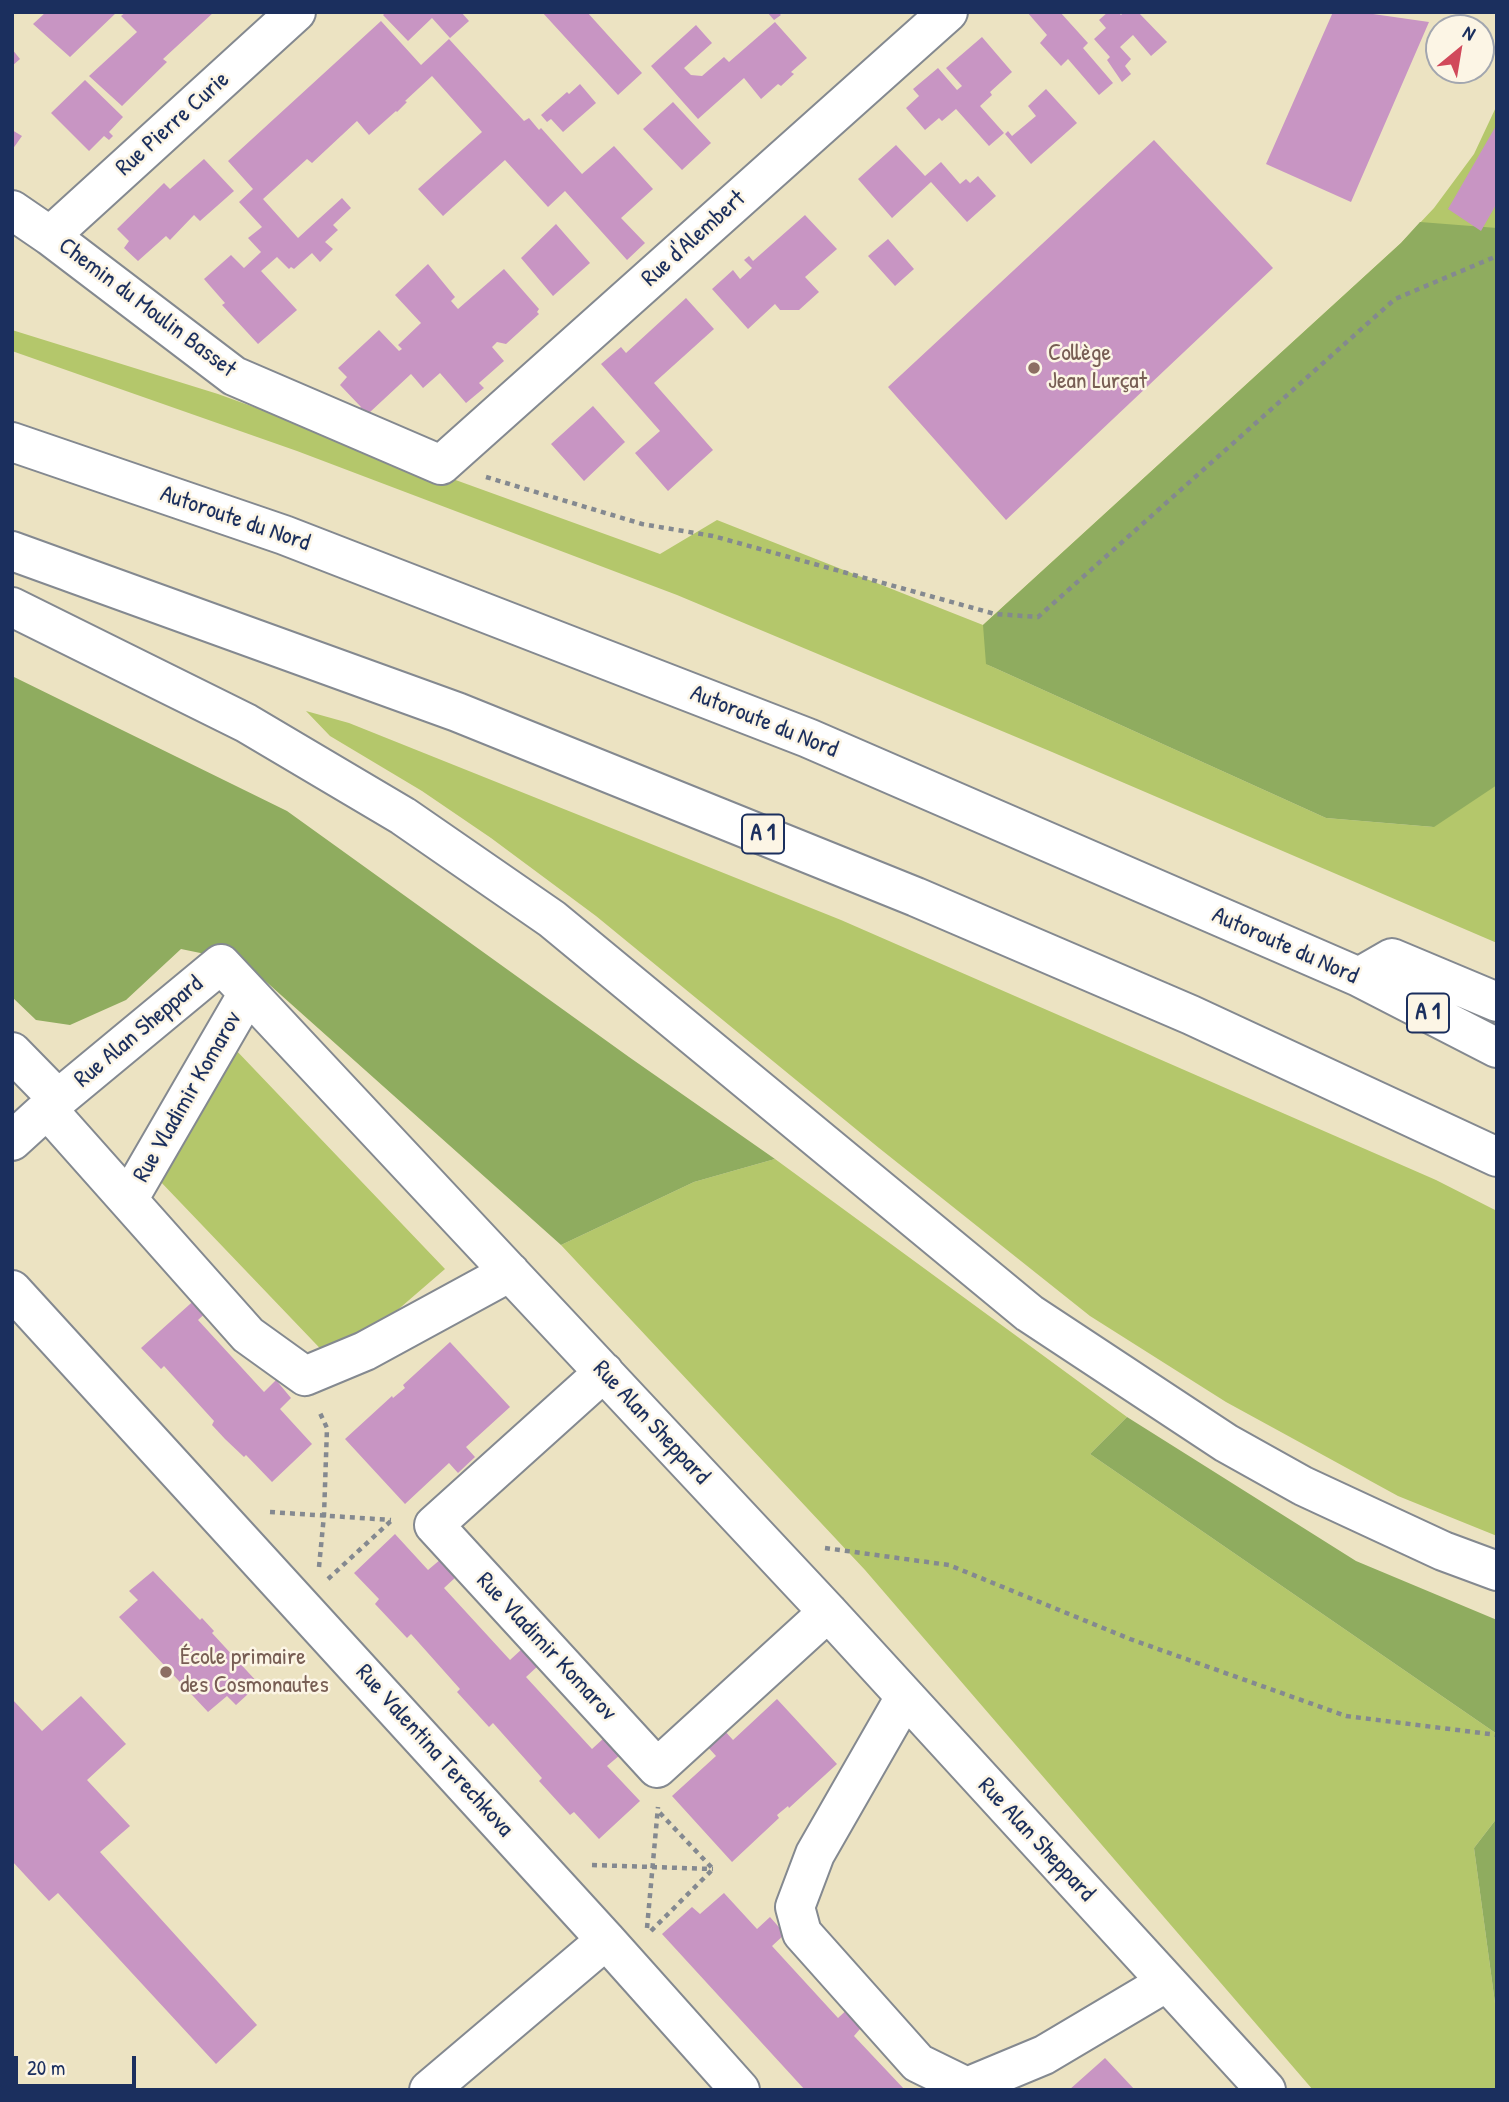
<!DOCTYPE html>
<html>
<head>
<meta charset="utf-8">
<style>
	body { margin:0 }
	#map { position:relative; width:1509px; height:2102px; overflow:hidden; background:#ece3c2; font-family:"Patrick Hand",sans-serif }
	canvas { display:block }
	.frame { position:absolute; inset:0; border:14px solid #1b2f5e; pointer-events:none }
	.north { position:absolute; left:1425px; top:14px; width:70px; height:70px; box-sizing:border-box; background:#fcf5e5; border:2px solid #a2a6af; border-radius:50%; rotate:30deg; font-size:19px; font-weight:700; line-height:28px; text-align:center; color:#1b2f5e }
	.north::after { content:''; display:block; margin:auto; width:24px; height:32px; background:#d1495b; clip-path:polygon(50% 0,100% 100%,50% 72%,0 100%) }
	.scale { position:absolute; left:14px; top:2056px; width:122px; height:32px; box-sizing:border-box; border:4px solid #1b2f5e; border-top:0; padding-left:9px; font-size:21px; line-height:24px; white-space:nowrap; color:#1b2f5e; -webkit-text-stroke:5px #fcf5e5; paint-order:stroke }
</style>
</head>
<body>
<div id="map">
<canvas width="1509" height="2102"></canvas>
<div class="frame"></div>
<div class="north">N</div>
<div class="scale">20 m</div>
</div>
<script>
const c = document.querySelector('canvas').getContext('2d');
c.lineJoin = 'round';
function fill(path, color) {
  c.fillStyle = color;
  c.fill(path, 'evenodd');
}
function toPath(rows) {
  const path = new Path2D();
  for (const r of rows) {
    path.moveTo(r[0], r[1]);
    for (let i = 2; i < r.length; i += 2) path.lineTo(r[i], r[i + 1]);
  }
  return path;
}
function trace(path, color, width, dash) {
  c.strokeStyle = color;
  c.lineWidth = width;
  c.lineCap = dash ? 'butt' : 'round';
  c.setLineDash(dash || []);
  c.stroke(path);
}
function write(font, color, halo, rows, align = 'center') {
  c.font = font + ' "Patrick Hand",sans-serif';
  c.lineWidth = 5;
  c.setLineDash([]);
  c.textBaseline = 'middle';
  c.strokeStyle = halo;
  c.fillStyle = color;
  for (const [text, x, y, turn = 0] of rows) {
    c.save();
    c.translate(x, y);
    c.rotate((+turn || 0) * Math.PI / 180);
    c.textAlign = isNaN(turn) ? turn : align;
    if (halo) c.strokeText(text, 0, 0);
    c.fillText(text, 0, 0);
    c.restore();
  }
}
fill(toPath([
	[1497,105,1497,943,1052,752,677,595,297,451,12,351,12,330,218,394,660,554,717,520,983,625,1401,243,1434,208,1474,154],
	[986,664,1434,827,1326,818],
	[306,711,349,723,841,920,1436,1180,1497,1211,1497,1536,1398,1496,1226,1402,1090,1316,879,1148,596,916,491,838,422,791,330,736],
	[233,1047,445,1269,335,1364,158,1179],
	[775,1159,1127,1417,1090,1454,1497,1734,1497,1818,1474,1848,1497,2018,1497,2090,1313,2090,865,1570,561,1245,694,1182]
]), '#b4c76b');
fill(toPath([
	[1420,222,1497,228,1497,785,1434,827,1326,818,986,664,983,625,1401,243],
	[12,676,287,811,629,1057,775,1159,694,1182,561,1245,244,962,181,949,126,1000,70,1025,36,1020,12,997],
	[1127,1417,1356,1561,1497,1620,1497,1734,1090,1454],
	[1497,1818,1497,2018,1474,1848]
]), '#8fac5f');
fill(toPath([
	[46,12,117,12,70,57,33,24],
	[126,12,214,12,163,59,167,62,122,106,89,76,137,32,121,16],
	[386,12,461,12,469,21,450,38,432,18,408,41,383,15],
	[542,12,587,12,642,73,618,95],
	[767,12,778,12,781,15,774,20],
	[1027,12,1060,12,1088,43,1083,48,1113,83,1099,95,1068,59,1061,66,1040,43,1047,35],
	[1108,12,1118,12,1121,15,1124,12,1138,12,1167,42,1151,56,1133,35,1120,47,1131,59,1125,66,1131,74,1122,82,1107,60,1110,57,1094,39,1106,28,1099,20],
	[1333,12,1359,12,1429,22,1351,202,1266,164],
	[381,21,421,65,449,39,524,121,529,118,539,130,541,128,582,174,614,146,653,189,621,218,645,243,627,260,565,191,548,207,505,160,443,216,418,189,482,132,432,76,405,101,407,102,397,112,396,111,369,135,357,121,312,163,307,159,263,199,298,238,342,198,351,208,333,225,338,230,325,242,333,249,320,262,312,253,294,269,291,267,289,269,277,257,261,271,297,310,258,344,222,305,225,303,204,279,231,255,244,268,261,252,248,238,262,227,239,202,253,189,228,161],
	[775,22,807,58,791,72,794,74,781,86,778,84,761,99,744,78,698,119,651,66,696,25,712,43,684,68,691,75,702,76,724,57,729,62],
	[982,37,1012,72,990,92,992,95,980,106,1004,133,989,146,956,109,942,121,939,118,925,130,906,108,919,96,913,89,938,68,957,90,962,86,946,68],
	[12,49,20,59,12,66],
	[85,80,123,117,109,132,113,136,109,140,104,136,89,151,51,113],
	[580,84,596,103,563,132,551,119,547,122,541,115,567,92,569,94],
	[1046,89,1077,123,1031,164,1005,134,1008,131,1012,136,1036,116,1028,106],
	[673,102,711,143,682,170,643,129],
	[1497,124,1497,203,1481,231,1448,209],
	[12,130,22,136,12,150],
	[1154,140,1273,268,1006,520,888,387],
	[896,145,925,176,941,162,960,184,966,179,970,183,978,176,996,196,967,222,931,182,892,218,858,179],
	[204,159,234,191,200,221,194,215,170,240,166,236,138,261,124,248,129,241,117,229,164,183,170,189],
	[805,215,837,249,805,277,819,292,799,310,780,310,775,304,748,329,712,289,733,270,740,279,752,268,744,260,749,256,753,261],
	[556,224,590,263,553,296,521,258],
	[888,239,914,269,895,286,868,256],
	[428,264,455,297,451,301,458,309,504,269,539,309,537,312,539,314,506,344,497,342,492,347,504,361,479,383,484,388,466,403,440,373,423,388,411,374,369,413,359,409,361,407,340,385,347,377,338,368,379,330,399,351,402,349,398,345,421,323,395,295],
	[686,298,714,329,654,383,713,450,668,491,635,453,660,431,601,364,621,347,626,353],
	[593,406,625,442,584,481,551,444],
	[199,1296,210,1309,198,1320,264,1392,276,1380,291,1398,280,1409,312,1444,272,1482,246,1455,244,1457,225,1439,212,1425,214,1421,164,1366,161,1369,141,1348],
	[450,1342,510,1407,466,1447,475,1457,458,1473,449,1463,405,1504,345,1439,392,1396,393,1398,405,1388,403,1385],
	[395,1534,428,1570,441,1559,457,1576,444,1588,510,1660,523,1648,539,1665,526,1677,592,1749,604,1738,620,1755,607,1766,640,1801,599,1839,574,1812,570,1815,539,1781,542,1778,493,1723,489,1727,457,1692,460,1689,411,1634,407,1638,375,1604,379,1599,354,1573],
	[153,1571,200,1620,202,1618,214,1631,212,1633,259,1684,236,1705,227,1696,208,1712,119,1617,138,1600,129,1591],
	[81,1696,126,1744,87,1780,130,1826,100,1852,257,2025,216,2064,58,1893,49,1901,12,1861,12,1699,42,1731],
	[777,1699,837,1764,789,1808,788,1806,777,1815,779,1818,732,1862,672,1796,716,1756,706,1745,724,1730,733,1740],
	[724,1893,757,1929,770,1917,785,1934,772,1946,838,2018,851,2006,866,2022,854,2036,905,2090,805,2090,662,1934,692,1907,700,1914],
	[1105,2058,1135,2090,1069,2090]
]), '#c895c3');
const street = toPath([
	[12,210,50,236,234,376,441,465,948,12],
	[50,236,296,12],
	[12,1052,58,1099],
	[47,1109,248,1335,305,1376,365,1351,510,1272],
	[12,1141,58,1099,221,964,828,1612,1266,2090],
	[128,1200,248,993],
	[12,1290,606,1940,740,2090],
	[604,1372,434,1525,657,1768,828,1612],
	[905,1697,815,1854,795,1907,802,1933,918,2063,967,2087,1044,2055,1167,1982],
	[429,2090,606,1940]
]);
const highway = toPath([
	[12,442,284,535,808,738,1359,977,1497,1048],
	[12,551,457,712,916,897,1191,1015,1497,1157],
	[12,607,246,723,403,816,552,919,1029,1313,1226,1443,1303,1486,1443,1551,1497,1571],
	[1359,977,1392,958,1497,1002]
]);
trace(street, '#848990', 42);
trace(highway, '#848990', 42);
trace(toPath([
	[486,477,642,524,713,536,995,614,1038,617,1395,299,1497,256],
	[270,1512,391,1520],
	[825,1548,949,1565,1130,1639,1346,1716,1497,1735],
	[319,1567,324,1515,327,1428,320,1413],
	[328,1579,392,1520,394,1520],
	[592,1865,713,1869],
	[647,1928,658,1807],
	[651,1931,713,1869,659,1812]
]), '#848990', 4.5, [5, 5]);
trace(street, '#fff', 38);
trace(highway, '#fff', 38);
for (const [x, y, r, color] of [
	[1034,368,7,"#8d6e63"],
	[166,1672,7,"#8d6e63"]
]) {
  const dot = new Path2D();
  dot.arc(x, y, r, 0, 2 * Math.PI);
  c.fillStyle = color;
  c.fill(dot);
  trace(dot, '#fcf5e5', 2.5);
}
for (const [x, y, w] of [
	[763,834,42],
	[1428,1013,42]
]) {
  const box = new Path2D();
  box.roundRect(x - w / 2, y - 19.5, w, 39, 5);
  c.fillStyle = '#fcf5e5';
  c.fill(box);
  trace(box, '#1b2f5e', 2);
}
write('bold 23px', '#1b2f5e', null, [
	["A 1",763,834],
	["A 1",1428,1013]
]);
write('24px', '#1b2f5e', '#fcf5e5', [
	["Rue Pierre Curie",173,124,-42],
	["Rue d'Alembert",694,239,-42],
	["Chemin du Moulin Basset",147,308,37],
	["Autoroute du Nord",235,519,19],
	["Autoroute du Nord",764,722,22],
	["Autoroute du Nord",1285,946,24],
	["Rue Alan Sheppard",139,1032,-40],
	["Rue Vladimir Komarov",188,1097,-60],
	["Rue Alan Sheppard",651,1423,47],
	["Rue Vladimir Komarov",546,1647,47],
	["Rue Valentina Terechkova",434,1751,48],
	["Rue Alan Sheppard",1036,1840,47]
]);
write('24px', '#785e54', '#fcf5e5', [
	["Collège",1048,354],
	["Jean Lurçat",1048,382],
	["École primaire",180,1658],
	["des Cosmonautes",180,1686]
], 'left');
</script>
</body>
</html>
